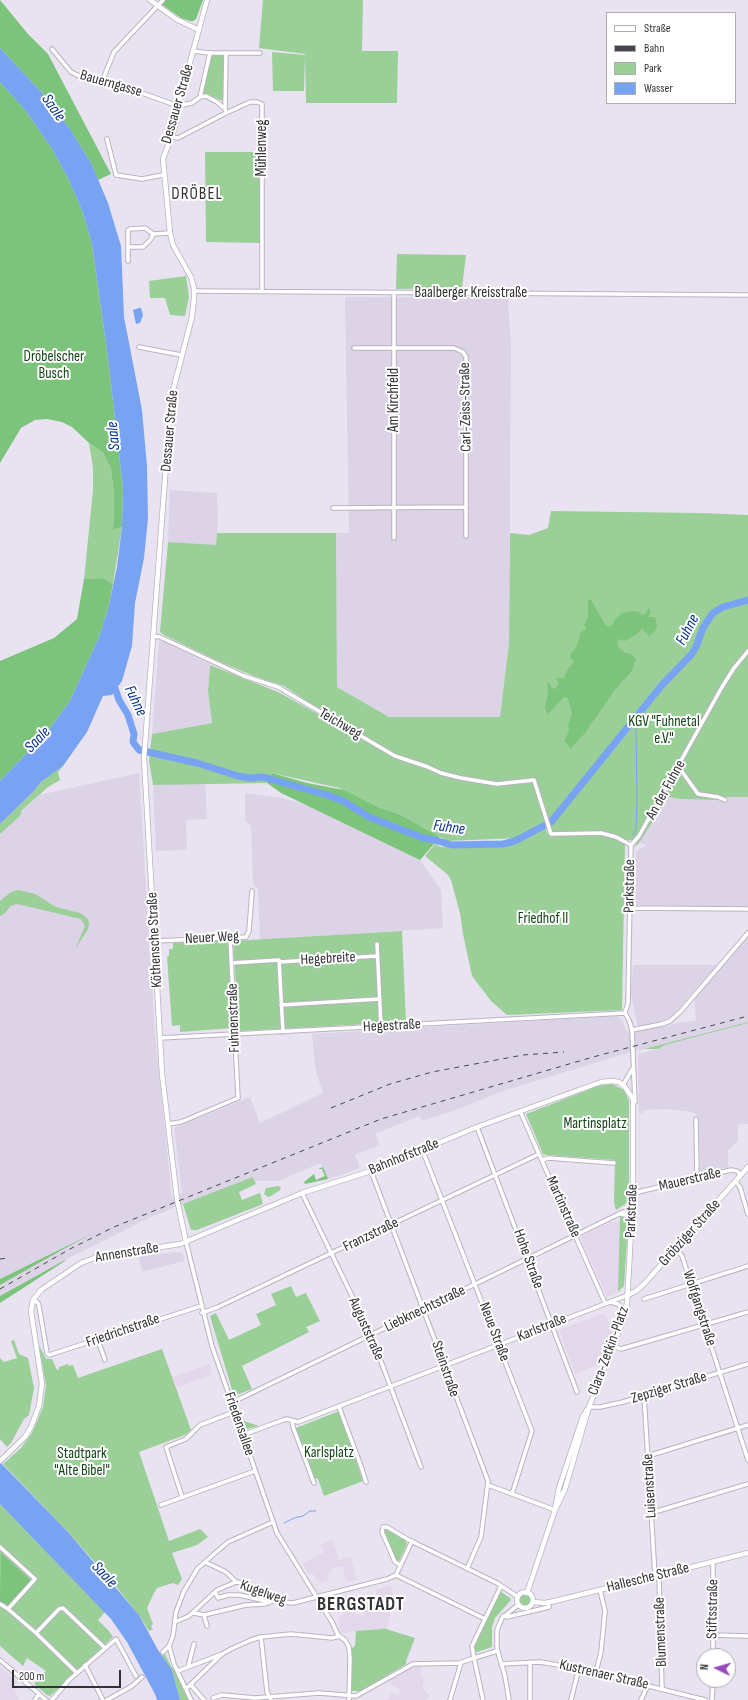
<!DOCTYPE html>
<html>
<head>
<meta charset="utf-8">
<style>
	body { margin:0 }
	#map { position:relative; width:748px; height:1700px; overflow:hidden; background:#e9e3f1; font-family:"Sofia Sans Condensed",sans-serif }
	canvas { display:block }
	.legend { position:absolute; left:606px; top:12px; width:130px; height:92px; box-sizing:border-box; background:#fff; border:1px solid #adadaf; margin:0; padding:5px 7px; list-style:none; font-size:12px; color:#333136 }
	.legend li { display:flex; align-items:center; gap:8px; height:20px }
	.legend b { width:20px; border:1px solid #adadaf }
	.north { position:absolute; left:696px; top:1648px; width:40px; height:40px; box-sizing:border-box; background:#fff; border:1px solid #adadaf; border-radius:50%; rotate:275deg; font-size:11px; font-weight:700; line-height:16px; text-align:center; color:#333136 }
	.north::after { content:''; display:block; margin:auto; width:14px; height:18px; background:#974abc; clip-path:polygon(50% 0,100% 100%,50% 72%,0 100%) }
	.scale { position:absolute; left:12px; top:1670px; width:109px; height:18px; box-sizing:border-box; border:2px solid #333136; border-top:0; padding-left:5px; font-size:12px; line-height:14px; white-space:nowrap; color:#333136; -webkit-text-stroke:3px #fff; paint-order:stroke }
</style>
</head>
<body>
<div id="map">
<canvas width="748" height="1700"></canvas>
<ul class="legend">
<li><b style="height:5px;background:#fff"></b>Straße</li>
<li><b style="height:5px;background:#48464c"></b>Bahn</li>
<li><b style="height:11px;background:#9acf98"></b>Park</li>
<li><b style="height:11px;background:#78a3f2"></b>Wasser</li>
</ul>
<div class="north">N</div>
<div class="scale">200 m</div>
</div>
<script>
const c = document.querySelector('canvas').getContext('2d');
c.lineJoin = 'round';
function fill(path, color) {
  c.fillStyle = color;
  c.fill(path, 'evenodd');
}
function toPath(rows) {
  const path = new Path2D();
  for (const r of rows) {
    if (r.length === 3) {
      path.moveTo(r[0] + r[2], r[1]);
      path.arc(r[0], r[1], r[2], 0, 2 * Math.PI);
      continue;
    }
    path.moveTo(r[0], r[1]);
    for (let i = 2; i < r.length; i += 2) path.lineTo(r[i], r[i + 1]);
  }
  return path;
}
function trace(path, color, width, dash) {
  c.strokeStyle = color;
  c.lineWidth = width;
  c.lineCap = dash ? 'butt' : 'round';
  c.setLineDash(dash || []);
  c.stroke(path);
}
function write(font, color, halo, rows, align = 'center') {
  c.font = font + ' "Sofia Sans Condensed",sans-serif';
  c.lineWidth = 4;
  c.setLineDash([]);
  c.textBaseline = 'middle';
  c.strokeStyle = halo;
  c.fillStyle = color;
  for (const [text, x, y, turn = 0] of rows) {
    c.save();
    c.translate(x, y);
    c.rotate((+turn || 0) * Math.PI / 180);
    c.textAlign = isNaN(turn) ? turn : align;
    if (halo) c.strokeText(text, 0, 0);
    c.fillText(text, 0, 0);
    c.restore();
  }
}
fill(toPath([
	[345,297,508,298,511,344,509,643,500,717,389,717,337,687,336,533,349,533],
	[170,490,217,493,218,523,216,546,168,542],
	[159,641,162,641,210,664,208,692,212,723,152,734],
	[139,773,155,1034,172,1199,182,1193,174,1128,250,1097,260,1123,323,1093,315,1068,312,1034,617,1016,623,1021,626,1031,699,1020,696,1020,694,997,748,936,748,1022,628,1053,506,1090,453,1111,422,1121,419,1116,375,1134,380,1145,355,1155,360,1168,338,1176,328,1179,321,1163,278,1181,253,1181,183,1204,151,1217,65,1260,0,1296,0,1285,88,1235,0,1279,0,834,20,816,22,811,39,795],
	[205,782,207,819,186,820,187,850,156,851,153,785],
	[245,793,283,798,303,804,372,836,420,860,441,890,443,928,260,940,258,889,253,884,251,826,245,820],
	[669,797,680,799,717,800,718,797,748,797,748,907,634,905,636,851,647,845,639,843],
	[633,965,717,965,673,1015,667,1019,638,1027,631,995],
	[748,1023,748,1124,738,1124,738,1141,728,1150,728,1167,700,1174,699,1119,697,1115,692,1112,667,1109,643,1110,643,1113,639,1113,638,1054,658,1049,665,1045],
	[179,1252,183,1254,184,1261,142,1272,138,1255]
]), '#dcd3e7');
fill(toPath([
	[620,1221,618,1292,607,1297,580,1237,611,1222],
	[604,1313,614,1331,600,1364,575,1374,559,1330],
	[209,1364,212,1375,177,1387,173,1377],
	[332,1540,339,1560,351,1556,357,1580,347,1582,342,1566,332,1568,333,1572,328,1573,329,1580,319,1583,313,1574,308,1573,303,1564,324,1552,320,1545],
	[391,1585,393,1599,387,1628,382,1627,382,1629,340,1633,339,1617,345,1611,364,1616,364,1604,381,1605,379,1595,376,1595,376,1590],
	[0,1666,18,1683,13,1685,19,1700,0,1700],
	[421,1666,421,1673,424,1680,422,1688,430,1695,426,1700,387,1700,392,1692,397,1696,401,1690,392,1685,389,1681,411,1668]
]), '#e3d7ec');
fill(toPath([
	[263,0,363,0,362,51,398,51,397,103,306,103,305,54,259,48],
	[272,52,305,55,304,91,273,91],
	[214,54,220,54,224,57,223,101,206,94,202,95,211,57],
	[205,152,261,152,260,243,206,242],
	[397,254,466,255,462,288,396,289],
	[186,276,189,297,185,316,170,315,165,298,150,298,149,281],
	[89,443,104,452,111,468,114,496,113,530,122,527,113,584,103,578,84,579,93,490,93,468],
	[551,511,699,513,748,515,748,650,724,680,635,840,627,840,599,831,553,832,550,825,545,827,548,835,601,834,613,837,625,844,622,1010,507,1015,491,1001,472,976,463,934,460,913,451,880,447,874,425,856,435,844,441,847,517,840,528,834,518,838,447,841,401,815,378,807,339,788,272,773,267,783,153,785,149,761,152,734,212,723,208,691,210,665,278,692,338,725,336,721,284,686,256,677,216,660,166,636,160,632,168,542,216,545,217,533,336,533,337,687,389,717,500,717,509,643,510,533,529,535,548,528],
	[697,647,689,659,668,682,696,647],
	[656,696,637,722,557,817,557,816],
	[748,654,748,797,718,797,718,800,680,799,669,797,639,843,634,848,726,682],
	[64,765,58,772,60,780,48,787,39,795,22,810,20,816,0,834,0,824,34,791,41,782],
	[18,890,35,894,56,907,80,913,88,919,89,924,88,929,77,946,76,947,85,926,81,919,17,904,11,906,4,914,0,916,0,901,11,892],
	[402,931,406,1022,239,1031,233,941],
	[225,940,228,944,233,1028,180,1032,180,1025,172,1026,167,957,169,956,169,949,173,949,173,943],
	[748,1022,748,1023,665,1045,658,1049,644,1049],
	[612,1084,624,1090,629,1101,629,1200,624,1205,616,1210,614,1202,615,1160,547,1155,543,1154,526,1114,598,1086],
	[253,1177,256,1184,239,1192,242,1200,260,1193,263,1204,197,1230,191,1230,183,1204],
	[279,1186,281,1188,280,1190,271,1196,268,1197,264,1194,266,1188],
	[620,1216,625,1217,628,1223,624,1286,618,1292],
	[291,1286,296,1297,306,1293,320,1321,306,1327,309,1332,242,1366,252,1389,234,1396,210,1316,216,1313,229,1340,261,1325,256,1314,276,1305,271,1294],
	[14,1340,19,1354,28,1358,34,1388,29,1415,24,1419,11,1443,7,1447,0,1439,0,1358,4,1362,17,1358,11,1341],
	[39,1345,46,1359,52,1359,57,1370,59,1369,59,1367,68,1364,69,1366,73,1365,78,1378,162,1349,191,1430,185,1435,139,1452,169,1541,200,1529,208,1537,197,1545,172,1553,182,1579,178,1585,173,1583,157,1588,153,1595,147,1608,153,1624,151,1626,153,1629,149,1631,139,1615,109,1578,67,1531,3,1464,21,1448,32,1433,43,1407,46,1385],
	[339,1411,363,1481,324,1496,318,1479,314,1478,296,1428],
	[243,1421,244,1421,259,1426,247,1429],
	[0,1504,105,1612,98,1620,109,1631,113,1637,50,1696,47,1695,34,1684,46,1671,27,1658,23,1666,0,1646],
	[385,1528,405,1540,407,1544,399,1561,395,1560,384,1530],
	[500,1591,510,1598,511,1600,495,1618,492,1627,492,1647,474,1653,473,1648],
	[525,1600,5.5],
	[383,1628,415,1638,406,1661,406,1664,361,1691,352,1691,352,1648,355,1646,356,1631,382,1629],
	[165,1654,172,1668,177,1672,189,1700,180,1700,172,1670,162,1656]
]), '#9acf98');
fill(toPath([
	[0,0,28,34,48,54,111,174,98,180,92,165,70,129,45,96,0,48],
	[165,0,203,0,196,19,193,21,190,21,181,18,161,4],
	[0,82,26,111,52,149,68,178,83,213,92,244,108,358,123,488,122,527,113,530,114,496,111,468,103,452,89,443,72,427,62,422,47,419,35,420,21,428,0,463],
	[103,578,113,584,108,609,99,637,70,701,48,731,0,781,0,661,54,638,77,619,84,579],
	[588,600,591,600,606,626,611,626,613,624,615,619,622,613,632,611,640,612,641,615,645,614,649,608,651,611,648,617,655,617,657,625,656,630,649,636,642,628,637,634,625,641,622,639,617,641,618,647,625,653,630,653,636,659,631,672,614,691,585,733,570,749,568,744,564,742,569,730,568,725,572,714,568,698,564,697,547,715,545,707,548,693,547,684,549,682,552,688,555,689,559,683,555,678,564,678,567,670,571,666,574,661,570,658,571,653,575,650,581,632,587,628,584,625,588,617],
	[272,773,307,783,344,790,378,807,401,815,440,837,420,860,281,793,267,783],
	[323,1167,328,1179,305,1184,304,1182,314,1174,316,1180,325,1176,322,1169,318,1169],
	[91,1234,60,1251,0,1285,0,1279],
	[65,1260,65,1261,0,1303,0,1296],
	[1,1553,31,1581,8,1605,0,1601]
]), '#7cc47b');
fill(toPath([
	[0,48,45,96,70,129,92,165,108,203,121,246,124,317,142,410,147,466,148,518,144,558,135,603,132,646,122,681,112,695,103,696,87,732,63,766,41,782,34,791,0,824,0,781,48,731,70,701,99,637,108,609,117,567,122,527,123,488,108,358,92,244,83,213,68,178,52,149,26,111,0,82],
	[139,308,141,308,143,315,140,323,136,324,133,310],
	[0,1462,67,1531,139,1615,158,1650,172,1670,180,1700,157,1700,155,1694,127,1642,111,1619,0,1504]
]), '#78a3f2');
trace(toPath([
	[633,835,636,830,637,802,636,725,634,722],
	[284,1523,294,1518,303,1516,310,1511,316,1511]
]), '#78a3f2', 1);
trace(toPath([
	[110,684,115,688,119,700,128,715,134,734,133,742,139,750,197,763,238,776,251,778,263,777,327,795,343,801,369,817,423,838,434,840,452,845,503,844,515,841,551,822,662,685,691,655,696,647,703,628,713,613,723,607,748,600]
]), '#78a3f2', 7);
const minor = toPath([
	[52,49,71,72,85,79,90,81,103,79,178,106,192,103,200,97],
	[193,51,210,53],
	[226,53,260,53],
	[103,79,114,52,163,0],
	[225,109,217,102,206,96,200,97,210,53,226,53,225,109,226,113],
	[171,137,178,138,226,113,250,102,257,102,262,104,262,291],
	[107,139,116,175,142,179,163,175],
	[129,247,143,247,151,239,153,234],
	[128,261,128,230,130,229,145,228,153,234,170,233],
	[194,291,748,295],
	[139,347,181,355],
	[354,348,454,348,463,352,466,357,466,536],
	[333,508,466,507],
	[394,538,394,293],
	[154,636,160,637,244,676,278,687,395,756,428,767,441,773,461,778,497,784,534,780,551,834,601,833,616,837,631,845,628,1003,625,1013],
	[678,766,698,794,718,797,725,800],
	[631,845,639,836,722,687,734,668,748,651],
	[630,908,748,909],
	[155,941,246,937,249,931,252,891],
	[377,944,381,1027],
	[279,962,377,956],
	[232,963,279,960,283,1032],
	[281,1005,380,999],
	[625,1013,629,1020,632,1030,635,1102],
	[632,1030,662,1024,670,1021,681,1011,748,933],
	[160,1038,625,1013],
	[623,1085,633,1068],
	[520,1111,605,1303],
	[696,1119,697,1178],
	[168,1124,181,1122,238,1098,230,937],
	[477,1127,577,1392],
	[422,1149,532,1431,512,1494],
	[542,1160,548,1158,614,1163],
	[371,1171,488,1481,481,1537,467,1569],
	[735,1181,740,1187,748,1214],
	[302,1193,371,1335,421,1467],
	[633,1195,638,1192,731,1170,737,1171,741,1175],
	[620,1214,625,1215,632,1221],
	[186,1242,212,1346,277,1533,332,1622,338,1635,345,1640,349,1647,350,1658,349,1700],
	[676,1248,682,1256,748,1460],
	[644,1299,748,1266],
	[33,1300,38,1303,39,1306,47,1353,49,1355,201,1306],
	[610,1302,618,1304,625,1312],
	[202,1313,218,1307,539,1154],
	[98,1340,105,1360],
	[613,1346,621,1349,748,1312],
	[644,1395,655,1576],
	[231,1403,623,1212,632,1210],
	[339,1407,361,1466,366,1482],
	[589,1407,600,1407,623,1402,748,1364],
	[292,1421,293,1427,314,1483],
	[242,1433,248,1433,283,1420,287,1419,298,1422,628,1295],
	[648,1456,748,1425],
	[488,1485,555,1510],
	[182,1497,166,1447,186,1439,200,1425,234,1412],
	[161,1505,255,1471],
	[651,1513,748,1484],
	[0,1547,35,1579,8,1609,36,1633,77,1673],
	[205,1562,226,1572,236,1582],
	[713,1562,713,1656],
	[400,1565,395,1562,382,1532,383,1527,387,1527,409,1540,497,1583,518,1597],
	[396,1575,485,1619],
	[659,1575,662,1689],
	[215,1592,218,1598,228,1595,239,1595,266,1601,268,1603],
	[0,1604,8,1609],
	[194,1613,204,1615,246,1605,264,1604,275,1600],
	[204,1615,207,1626],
	[503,1616,507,1617,549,1607,548,1602],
	[175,1622,189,1616,217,1590,236,1582,248,1584,280,1602,293,1603,387,1579,396,1575,412,1541],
	[36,1633,59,1609,63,1608,105,1648],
	[713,1635,748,1636],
	[261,1637,267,1692,271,1700],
	[169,1646,174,1664,191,1700],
	[497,1651,474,1658,472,1646,501,1586],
	[163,1652,169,1646,173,1636,176,1612,184,1591,198,1568,228,1542,273,1522],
	[0,1660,46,1700],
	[501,1664,540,1662,576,1668,705,1700],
	[85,1665,103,1700],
	[188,1667,194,1644],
	[178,1671,222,1654],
	[596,1672,601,1652,605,1611,600,1590],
	[191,1685,204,1700],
	[186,1689,222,1654,231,1649,251,1640,261,1637,291,1634,332,1638,340,1636],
	[213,1698,222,1695,255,1698,319,1693,356,1696,413,1664,459,1663,474,1658,483,1700],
	[35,1700,39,1694],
	[52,1700,69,1680,116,1639,136,1676],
	[107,1700,132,1686,142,1677],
	[450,1700,461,1663],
	[509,1700,505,1676,497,1649,497,1630,502,1618,518,1605],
	[530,1700,530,1662],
	[571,1700,579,1668],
	[641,1700,648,1685],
	[712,1700,713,1680]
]);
const major = toPath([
	[150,0,176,19,199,30],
	[186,1242,177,1199,162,1074,144,758,171,398,192,317,194,298,194,288,191,277,173,245,170,233,163,159,175,127,178,106,207,0],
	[628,1295,636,1291,644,1284,748,1167],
	[0,1461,25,1437,31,1427,39,1406,42,1384,31,1311,33,1300,41,1290,81,1263,97,1257,180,1244,302,1193,371,1171,477,1127,601,1082,612,1081,619,1082,625,1087,633,1099,633,1195,627,1303,623,1321,589,1407,565,1489,555,1510],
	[525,1600,8],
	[527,1593,555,1510,559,1488,583,1416,589,1407],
	[533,1602,545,1603,555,1601,748,1553]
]);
trace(minor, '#b9b3c0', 5.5);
trace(major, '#b9b3c0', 6);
trace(minor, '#fff', 3.5);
trace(major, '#fff', 4.5);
trace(toPath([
	[331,1108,390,1084,432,1072,523,1055,564,1052],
	[0,1259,8,1258],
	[0,1289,70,1249,114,1227,381,1119,593,1057,748,1016]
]), '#48464c', 1, [5, 5]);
write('15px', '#333136', '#fff', [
	["Bauerngasse",111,84,16],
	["Dessauer Straße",178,104,-74],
	["Mühlenweg",262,148,-90],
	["Baalberger Kreisstraße",471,293],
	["Am Kirchfeld",394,400,-90],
	["Carl-Zeiss-Straße",466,407,-91],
	["Dessauer Straße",170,431,-85],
	["Teichweg",340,724,30],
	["An der Fuhne",666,790,-61],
	["Parkstraße",630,886,-89],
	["Neuer Weg",212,938,-3],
	["Köthensche Straße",155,940,-93],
	["Hegebreite",328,959,-3],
	["Fuhnenstraße",234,1018,-92],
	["Hegestraße",392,1026,-3],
	["Bahnhofstraße",404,1157,-22],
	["Mauerstraße",690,1180,-13],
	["Martinstraße",563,1207,66],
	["Parkstraße",632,1211,-88],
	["Gröbziger Straße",690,1233,-48],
	["Franzstraße",371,1235,-26],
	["Annenstraße",127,1253,-9],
	["Hohe Straße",528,1259,70],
	["Wolfgangstraße",699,1308,72],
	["Liebknechtstraße",425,1309,-26],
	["Karlstraße",542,1328,-22],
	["Auguststraße",366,1329,66],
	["Friedrichstraße",123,1331,-19],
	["Neue Straße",494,1332,69],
	["Clara-Zetkin-Platz",609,1351,-70],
	["Steinstraße",445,1369,71],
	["Zepziger Straße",669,1388,-17],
	["Friedensallee",239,1424,71],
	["Luisenstraße",650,1486,-93],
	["Hallesche Straße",648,1578,-14],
	["Kugelweg",263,1593,20],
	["Stiftsstraße",713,1609,-89],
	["Blumenstraße",661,1632,-92],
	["Kustrenaer Straße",604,1675,13]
]);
write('15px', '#124515', '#fff', [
	["Dröbelscher",54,357],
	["Busch",54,374],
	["KGV \"Fuhnetal",664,722],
	["e.V.\"",664,739],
	["Friedhof II",543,919],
	["Martinsplatz",595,1124],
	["Karlsplatz",329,1453],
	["Stadtpark",82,1454],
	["\"Alte Bibel\"",82,1471]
]);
write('italic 16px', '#03308a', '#fff', [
	["Saale",53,108,55],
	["Saale",114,436,-95],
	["Fuhne",688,630,-62],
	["Fuhne",135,701,64],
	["Saale",38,740,-46],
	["Fuhne",449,828,8],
	["Saale",104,1575,47]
]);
c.letterSpacing = '1px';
write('17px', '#333136', '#fff', [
	["DRÖBEL",197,195]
]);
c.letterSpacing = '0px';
c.letterSpacing = '1px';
write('bold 19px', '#333136', '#fff', [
	["BERGSTADT",361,1605]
]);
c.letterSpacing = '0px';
</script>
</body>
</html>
